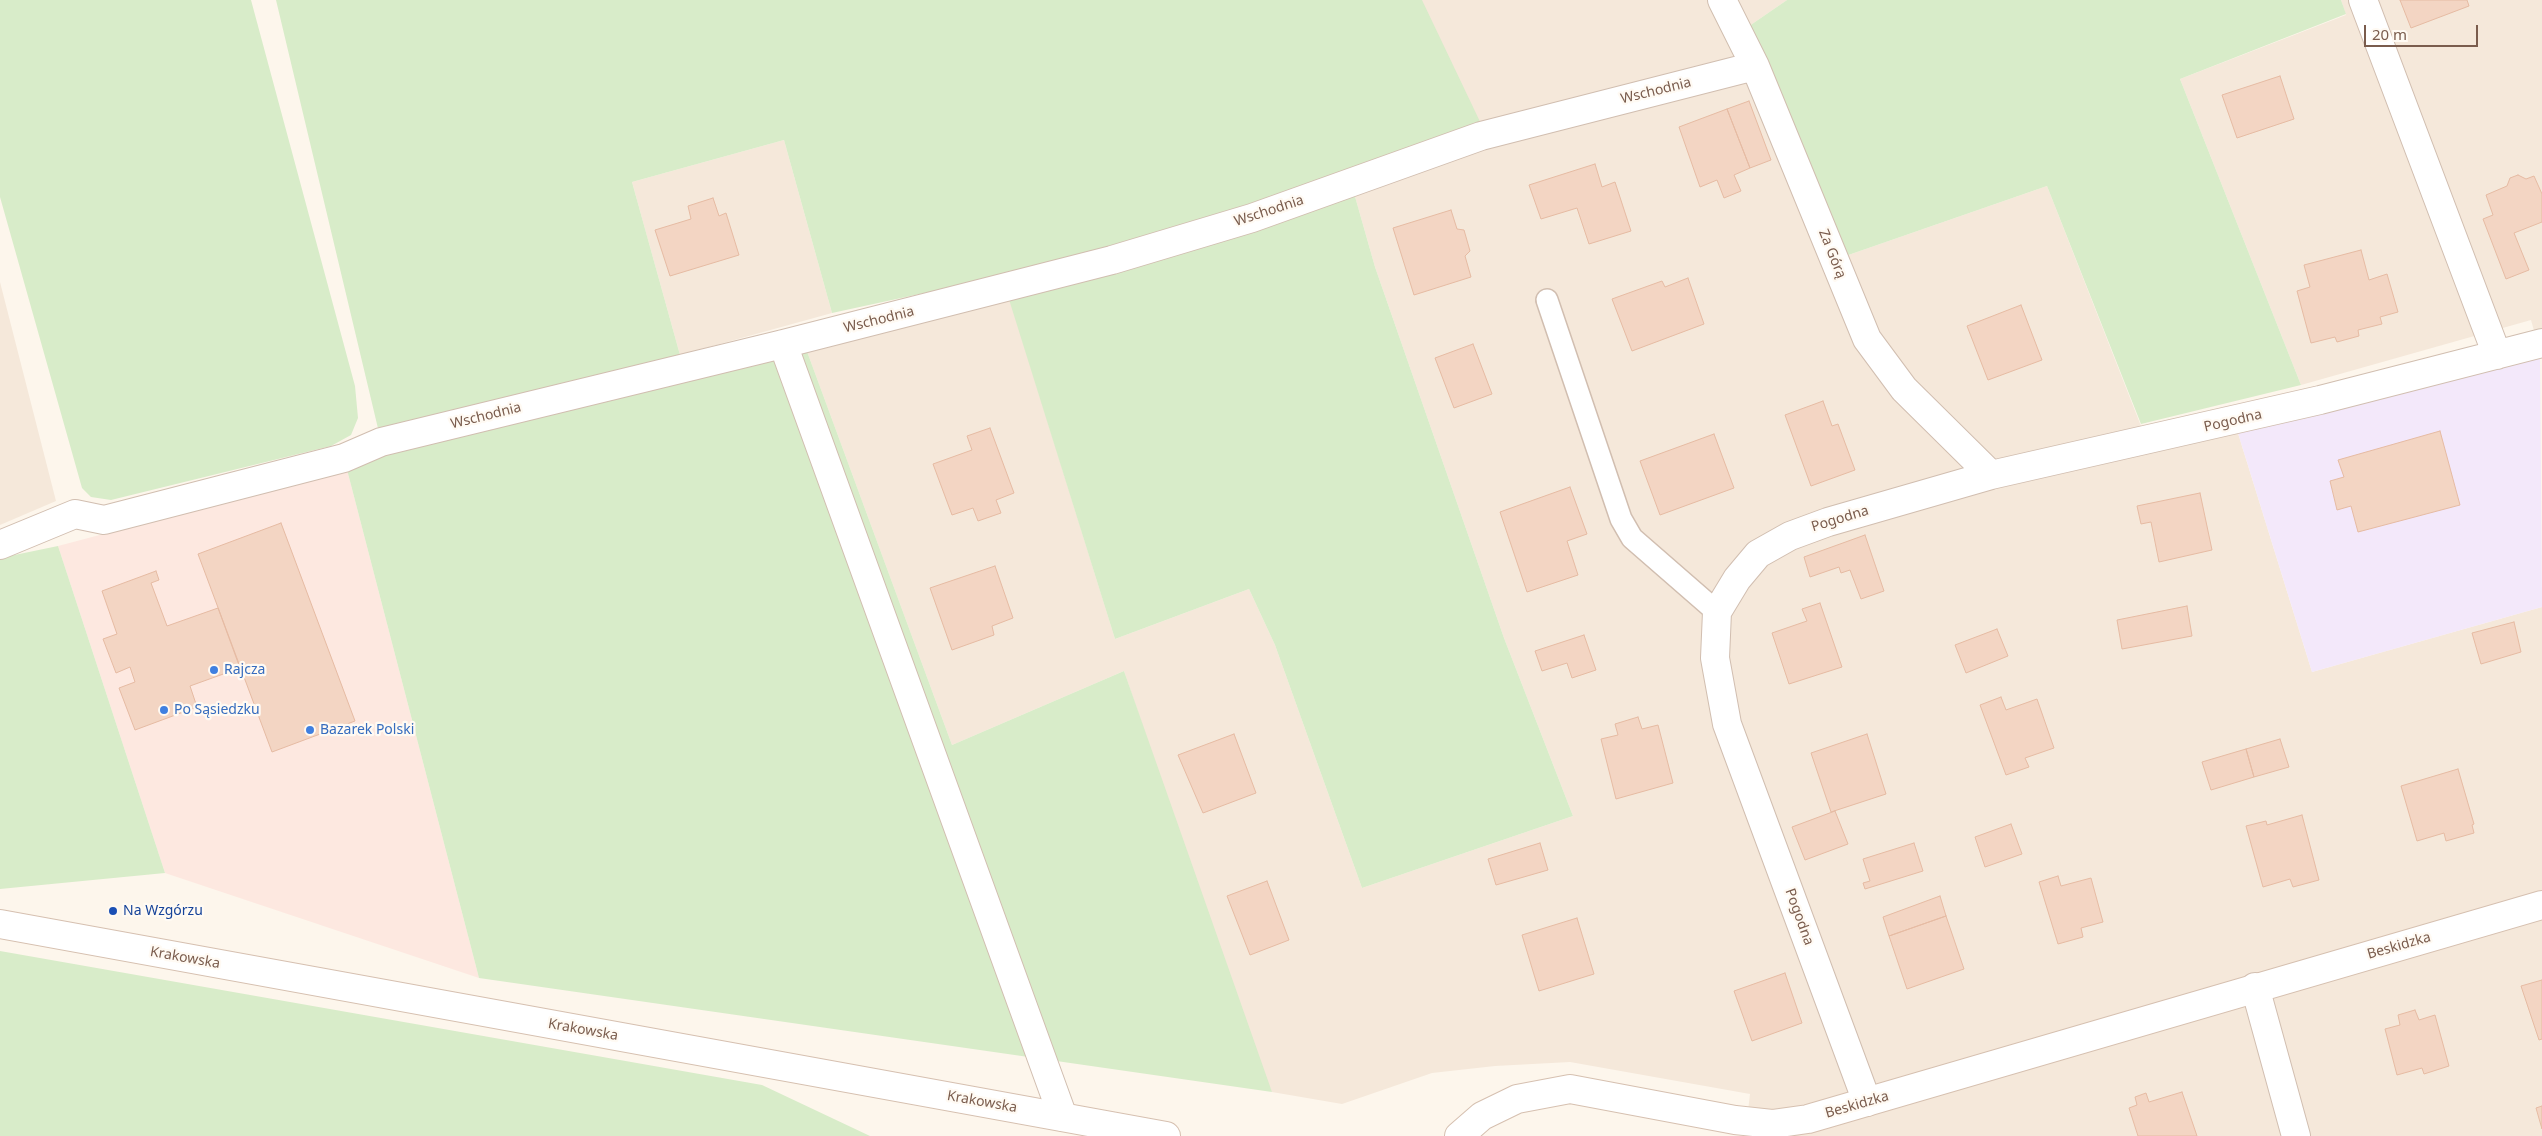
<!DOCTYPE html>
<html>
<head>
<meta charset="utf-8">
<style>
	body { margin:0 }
	#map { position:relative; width:2542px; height:1136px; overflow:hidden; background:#fdf6ec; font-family:"Noto Sans",sans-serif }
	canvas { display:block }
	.scale { position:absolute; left:2364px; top:25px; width:114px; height:22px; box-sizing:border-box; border:2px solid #7a5c4d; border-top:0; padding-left:6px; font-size:15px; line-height:18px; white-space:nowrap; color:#7a5c4d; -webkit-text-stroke:4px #fffaf3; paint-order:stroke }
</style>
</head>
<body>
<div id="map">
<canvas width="2542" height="1136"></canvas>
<div class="scale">20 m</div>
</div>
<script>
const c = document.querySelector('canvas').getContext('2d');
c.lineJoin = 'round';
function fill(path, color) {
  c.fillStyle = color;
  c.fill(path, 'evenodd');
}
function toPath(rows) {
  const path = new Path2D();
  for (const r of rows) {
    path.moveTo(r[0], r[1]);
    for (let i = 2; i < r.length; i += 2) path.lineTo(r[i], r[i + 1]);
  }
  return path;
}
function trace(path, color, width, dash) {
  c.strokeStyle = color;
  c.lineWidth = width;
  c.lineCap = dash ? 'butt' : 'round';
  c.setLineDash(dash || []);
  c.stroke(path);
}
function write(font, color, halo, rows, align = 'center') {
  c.font = font + ' "Noto Sans",sans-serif';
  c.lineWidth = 4.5;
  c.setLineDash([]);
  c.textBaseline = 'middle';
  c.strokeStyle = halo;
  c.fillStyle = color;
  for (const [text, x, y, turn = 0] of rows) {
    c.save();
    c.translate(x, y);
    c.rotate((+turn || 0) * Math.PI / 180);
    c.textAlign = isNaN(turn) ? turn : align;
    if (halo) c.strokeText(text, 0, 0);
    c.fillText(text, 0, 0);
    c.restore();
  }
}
fill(toPath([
	[1421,0,1787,0,1739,33,1834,260,2047,186,2150,449,2237,430,2312,672,2542,607,2542,1136,1745,1136,1750,1094,1570,1062,1495,1066,1432,1073,1342,1104,1272,1092,1258,1065,1124,671,952,745,805,346,1006,287,1115,639,1249,589,1275,645,1362,888,1573,816,1504,638,1375,267,1354,193],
	[2341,0,2542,0,2542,359,2531,320,2301,385,2180,79,2346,15],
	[784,140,832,313,680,355,632,182],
	[0,282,56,501,0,525]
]), '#f5e8da');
fill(toPath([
	[344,458,479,978,165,873,58,546,111,532]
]), '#fde8e0');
fill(toPath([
	[2540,354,2542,607,2312,672,2237,430]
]), '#f3e8fa');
fill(toPath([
	[0,0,251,0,355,386,358,418,351,435,331,446,111,500,91,497,82,488,0,197],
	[276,0,1422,0,1484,130,1216,220,998,277,832,313,784,140,632,182,680,355,391,439,805,346,952,745,1124,671,1272,1092,479,978,344,458,381,441],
	[1787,0,2341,0,2346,14,2180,79,2301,385,2141,424,2047,186,1834,260,1739,33],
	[1354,193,1375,267,1504,638,1573,816,1362,888,1275,645,1249,589,1115,639,1007,293],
	[58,546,165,873,0,889,0,558],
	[0,951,762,1085,870,1136,0,1136]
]), '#d8ecc9');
const building = toPath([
	[2400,0,2467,0,2469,6,2411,28,2400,0],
	[2280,76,2294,119,2237,138,2222,95,2280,76],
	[1749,101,1771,160,1750,168,1727,109,1749,101],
	[1727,109,1750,168,1734,175,1741,191,1724,198,1717,180,1700,187,1679,127,1727,109],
	[1595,164,1602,187,1615,182,1631,231,1589,244,1577,208,1541,219,1529,185,1595,164],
	[2518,175,2526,179,2534,176,2542,194,2542,222,2514,233,2529,270,2506,279,2483,219,2493,215,2486,195,2507,186,2510,178,2518,175],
	[713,198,719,216,726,213,739,255,670,276,655,230,691,219,688,206,713,198],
	[1451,210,1457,229,1464,230,1470,251,1465,256,1471,277,1414,295,1393,228,1451,210],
	[2361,250,2369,280,2387,274,2398,312,2380,317,2382,324,2358,330,2359,336,2337,342,2335,337,2311,343,2297,291,2310,287,2304,265,2361,250],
	[1688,278,1704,324,1632,351,1612,299,1662,281,1665,287,1688,278],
	[2021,305,2042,360,1988,380,1967,326,2021,305],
	[1473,344,1492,394,1454,408,1435,358,1473,344],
	[1823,401,1832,426,1838,424,1855,470,1811,486,1785,415,1823,401],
	[990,428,1014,493,996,500,1001,513,978,521,973,508,952,515,933,464,972,450,967,436,990,428],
	[2440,431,2460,505,2358,532,2351,506,2337,510,2330,481,2344,477,2338,460,2440,431],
	[1714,434,1734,488,1660,515,1640,461,1714,434],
	[1570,487,1587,534,1567,541,1578,575,1527,592,1500,512,1570,487],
	[2200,493,2212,550,2159,562,2151,522,2141,524,2137,506,2200,493],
	[281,523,355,721,272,752,198,554,281,523],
	[1865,535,1884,591,1861,599,1850,570,1841,573,1839,567,1810,577,1804,557,1865,535],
	[995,566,1013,618,992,626,994,635,952,650,930,588,995,566],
	[156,571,159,580,151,583,167,626,218,608,240,668,190,686,197,707,135,730,119,688,135,682,130,667,116,673,103,639,117,634,102,591,156,571],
	[1820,603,1842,667,1789,684,1772,633,1807,621,1802,609,1820,603],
	[2187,606,2192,636,2122,649,2117,620,2187,606],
	[2514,622,2521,652,2481,664,2472,633,2514,622],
	[1997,629,2008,656,1966,673,1955,645,1997,629],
	[1584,635,1596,670,1572,678,1567,663,1542,671,1535,651,1584,635],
	[2001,697,2006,710,2037,699,2054,748,2025,758,2029,767,2006,775,1980,705,2001,697],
	[1638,717,1642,729,1658,725,1673,783,1616,799,1601,739,1618,735,1615,724,1638,717],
	[1234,734,1256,793,1203,813,1178,755,1234,734],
	[1867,734,1886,794,1831,812,1811,753,1867,734],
	[2280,739,2289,767,2254,777,2246,749,2280,739],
	[2246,749,2254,777,2211,790,2202,762,2246,749],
	[2458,769,2474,824,2472,825,2474,833,2446,841,2444,833,2417,841,2401,786,2458,769],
	[1835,811,1848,844,1805,860,1792,827,1835,811],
	[2302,815,2319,880,2293,887,2290,879,2263,887,2246,826,2266,821,2267,825,2302,815],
	[2011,824,2022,854,1985,867,1975,837,2011,824],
	[1540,843,1548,870,1496,885,1488,859,1540,843],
	[1914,843,1923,871,1865,889,1863,883,1870,881,1863,859,1914,843],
	[2058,876,2061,886,2091,878,2103,922,2081,928,2083,937,2058,944,2039,882,2058,876],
	[1267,881,1289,940,1250,955,1227,896,1267,881],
	[1940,896,1946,916,1889,936,1883,917,1940,896],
	[1946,916,1964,969,1907,989,1889,936,1946,916],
	[1577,918,1594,974,1539,991,1522,935,1577,918],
	[1785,973,1802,1023,1752,1041,1734,991,1785,973],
	[2542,980,2542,1039,2539,1040,2521,986,2542,980],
	[2415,1010,2419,1020,2435,1015,2449,1066,2424,1074,2422,1068,2397,1075,2385,1029,2400,1025,2398,1015,2415,1010],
	[2182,1092,2197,1136,2138,1136,2129,1108,2137,1105,2135,1097,2146,1093,2149,1102,2182,1092],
	[2542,1106,2542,1129,2536,1108,2542,1106]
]);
fill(building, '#f3d5c3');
trace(building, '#e6bba3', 1);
const lane = toPath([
	[1547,300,1621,519,1632,538,1717,612]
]);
const street = toPath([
	[1722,0,1755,66,1867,339,1904,389,1991,475],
	[2363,0,2497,355],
	[783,344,1063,1117],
	[0,545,75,514,104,520,344,458,381,442,783,344,1112,260,1252,218,1481,136,1755,66],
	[2255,987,2296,1136],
	[1867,1102,1727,724,1715,658,1717,612,1737,579,1758,554,1790,536,1828,522,1991,475,2320,400,2542,343]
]);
const secondary = toPath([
	[0,924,1166,1136],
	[1459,1136,1482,1116,1517,1099,1570,1089,1735,1120,1772,1124,1808,1119,2542,905]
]);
trace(lane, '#d1beb0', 24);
trace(street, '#d1beb0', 30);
trace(secondary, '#d6c0b0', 30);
trace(lane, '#fff', 21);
trace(street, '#fff', 28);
trace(secondary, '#fff', 28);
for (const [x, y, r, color] of [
	[214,670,5,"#3f7fe0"],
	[164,710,5,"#3f7fe0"],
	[310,730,5,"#3f7fe0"],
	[113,911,5,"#1a4fb4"]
]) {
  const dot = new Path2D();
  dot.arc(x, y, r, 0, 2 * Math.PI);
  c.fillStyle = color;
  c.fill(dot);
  trace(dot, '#fffaf3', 2);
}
write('14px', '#7a5c4d', '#fffaf3', [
	["Wschodnia",1656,91,-14],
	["Wschodnia",1269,211,-18],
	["Za Górą",1832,254,68],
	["Wschodnia",879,320,-14],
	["Wschodnia",486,416,-14],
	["Pogodna",2233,421,-13],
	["Pogodna",1840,519,-17],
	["Pogodna",1799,917,70],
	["Beskidzka",2399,946,-16],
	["Krakowska",185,958,10],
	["Krakowska",583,1030,10],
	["Krakowska",982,1102,10],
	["Beskidzka",1857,1105,-16]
]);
write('14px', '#366cbe', '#fffaf3', [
	["Rajcza",224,670],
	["Po Sąsiedzku",174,710],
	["Bazarek Polski",320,730]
], 'left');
write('14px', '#164399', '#fffaf3', [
	["Na Wzgórzu",123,911]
], 'left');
</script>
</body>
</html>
